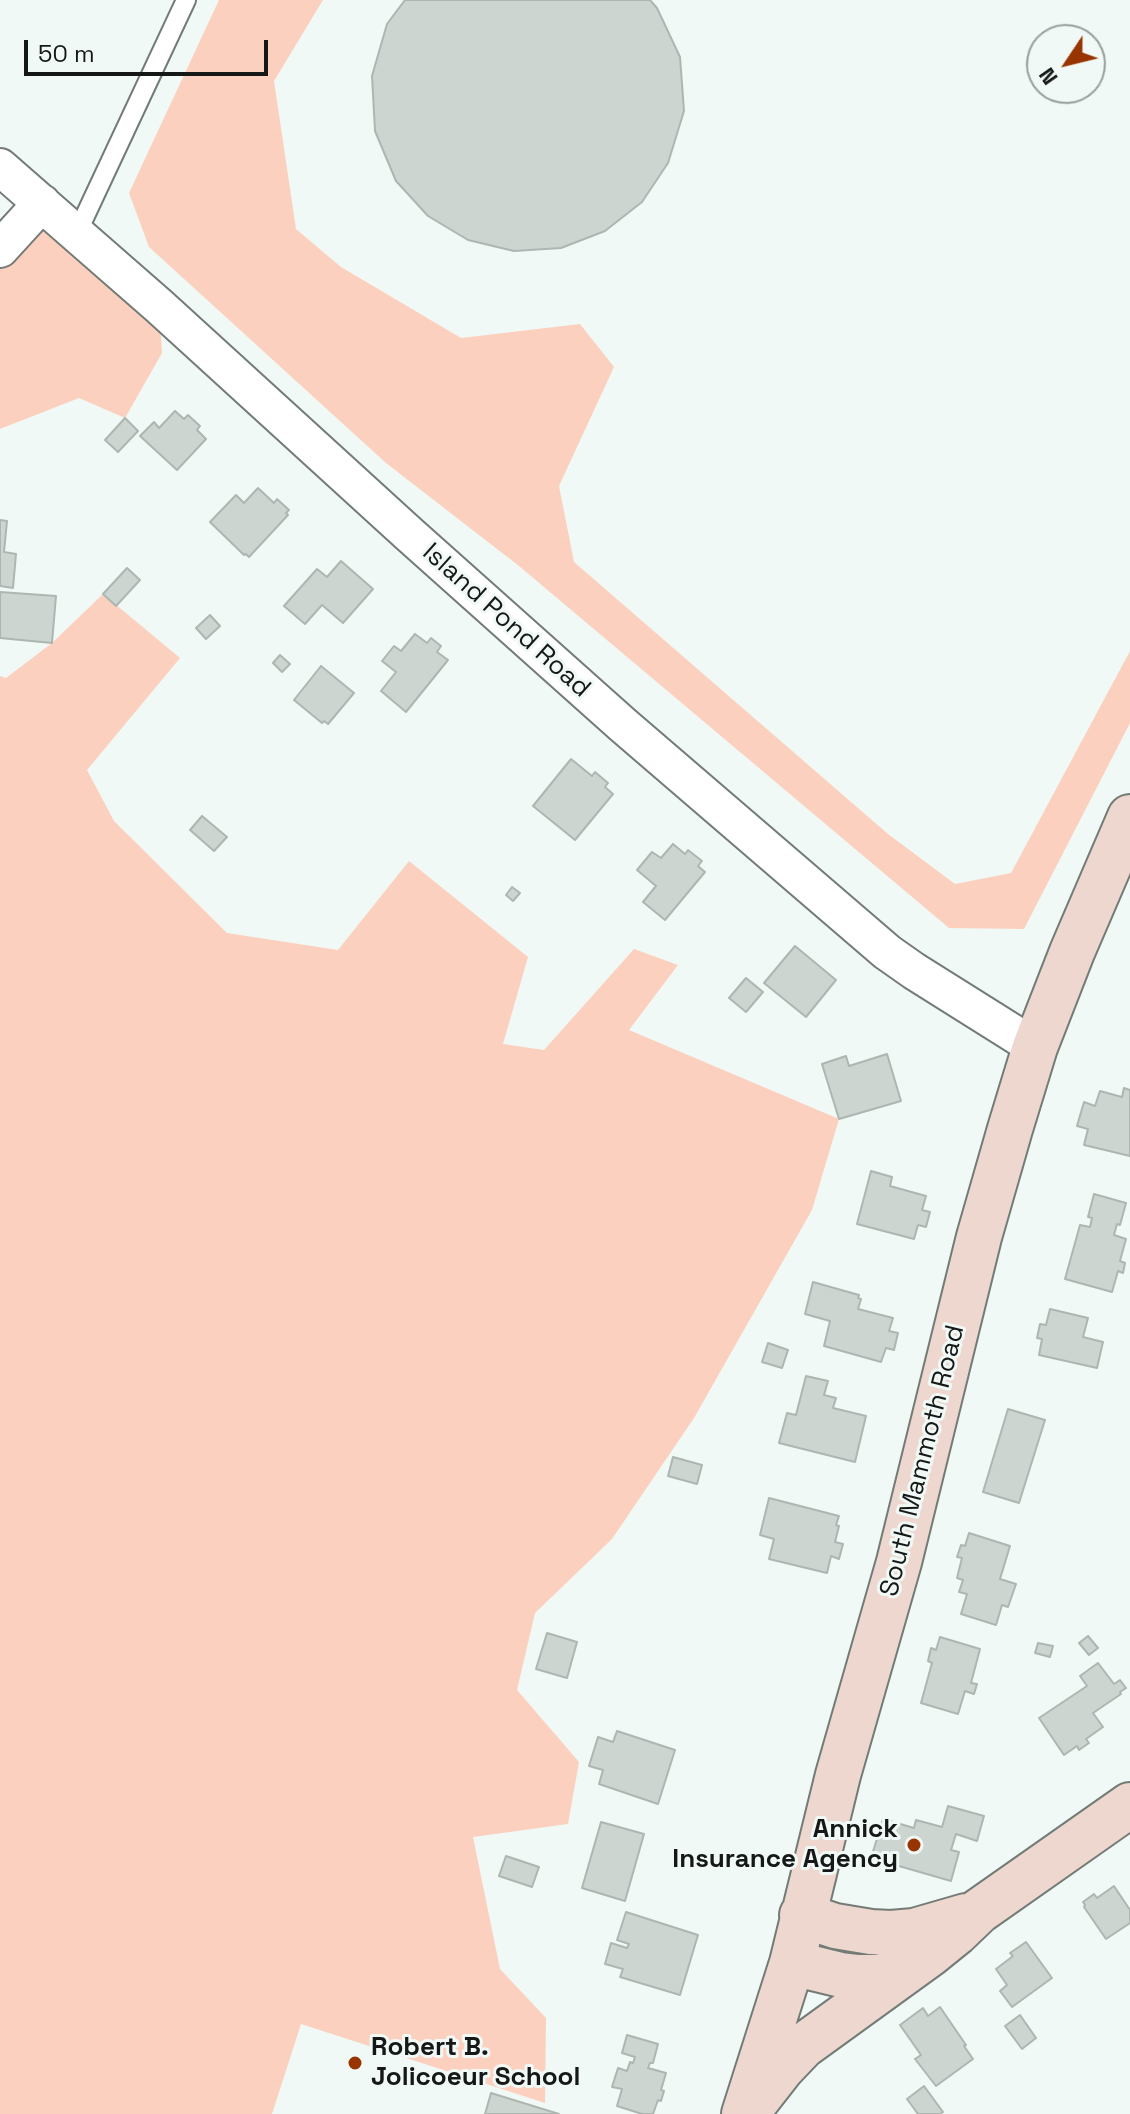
<!DOCTYPE html>
<html>
<head>
<meta charset="utf-8">
<style>
	body { margin:0 }
	#map { position:relative; width:1130px; height:2114px; overflow:hidden; background:#f0f9f5; font-family:"Space Grotesk",sans-serif }
	canvas { display:block }
	.north { position:absolute; left:1026px; top:24px; width:80px; height:80px; box-sizing:border-box; background:#f0f9f5; border:2px solid #989f9c; border-radius:50%; rotate:235deg; font-size:22px; font-weight:700; line-height:32px; text-align:center; color:#151816 }
	.north::after { content:''; display:block; margin:auto; width:28px; height:36px; background:#983400; clip-path:polygon(50% 0,100% 100%,50% 72%,0 100%) }
	.scale { position:absolute; left:24px; top:40px; width:244px; height:36px; box-sizing:border-box; border:4px solid #151816; border-top:0; padding-left:10px; font-size:24px; line-height:28px; white-space:nowrap; color:#151816; -webkit-text-stroke:6px #f0f9f5; paint-order:stroke }
</style>
</head>
<body>
<div id="map">
<canvas width="1130" height="2114"></canvas>
<div class="north">N</div>
<div class="scale">50 m</div>
</div>
<script>
const c = document.querySelector('canvas').getContext('2d');
c.lineJoin = 'round';
function fill(path, color) {
  c.fillStyle = color;
  c.fill(path, 'evenodd');
}
function toPath(rows) {
  const path = new Path2D();
  for (const r of rows) {
    path.moveTo(r[0], r[1]);
    for (let i = 2; i < r.length; i += 2) path.lineTo(r[i], r[i + 1]);
  }
  return path;
}
function trace(path, color, width, dash) {
  c.strokeStyle = color;
  c.lineWidth = width;
  c.lineCap = dash ? 'butt' : 'round';
  c.setLineDash(dash || []);
  c.stroke(path);
}
function write(font, color, halo, rows, align = 'center') {
  c.font = font + ' "Space Grotesk",sans-serif';
  c.lineWidth = 6;
  c.setLineDash([]);
  c.textBaseline = 'middle';
  c.strokeStyle = halo;
  c.fillStyle = color;
  for (const [text, x, y, turn = 0] of rows) {
    c.save();
    c.translate(x, y);
    c.rotate((+turn || 0) * Math.PI / 180);
    c.textAlign = isNaN(turn) ? turn : align;
    if (halo) c.strokeText(text, 0, 0);
    c.fillText(text, 0, 0);
    c.restore();
  }
}
fill(toPath([
	[219,0,323,0,274,81,296,229,341,267,461,338,580,324,614,367,559,486,574,562,888,834,955,884,1011,873,1130,651,1130,723,1024,929,949,928,519,566,386,463,149,247,129,193],
	[42,203,159,306,162,353,125,418,79,398,0,429,0,249],
	[103,594,180,658,87,770,114,821,227,933,338,950,409,861,528,957,503,1044,544,1050,634,949,678,965,629,1030,839,1119,812,1210,694,1418,612,1539,535,1613,517,1690,579,1762,568,1824,473,1837,500,1969,546,2018,545,2103,301,2024,272,2114,0,2114,0,676,6,678,52,643]
]), '#fcd0bf');
const building = toPath([
	[405,0,650,0,657,8,680,57,684,111,668,163,642,202,605,231,561,248,514,251,468,240,428,216,396,181,375,131,372,76,387,24,405,0],
	[175,411,184,419,188,415,200,426,197,430,206,439,177,470,140,436,154,422,159,428,175,411],
	[125,418,138,431,118,452,105,440,125,418],
	[258,488,274,503,277,499,289,510,286,513,288,515,249,557,246,554,244,555,210,522,236,495,244,503,258,488],
	[0,520,7,521,4,552,16,554,13,588,0,586,0,520],
	[341,561,373,589,343,623,322,605,305,624,284,606,317,569,327,577,341,561],
	[127,568,140,580,116,606,103,594,127,568],
	[0,592,56,596,52,643,0,638,0,592],
	[210,615,220,626,206,639,196,628,210,615],
	[415,634,427,643,431,638,441,646,437,652,448,660,406,712,381,691,396,672,382,661,394,646,401,651,415,634],
	[280,655,290,664,282,672,273,663,280,655],
	[321,666,354,693,328,724,324,721,322,723,294,700,321,666],
	[571,759,592,776,595,772,608,783,605,787,613,794,575,840,533,806,571,759],
	[202,816,227,837,214,851,190,830,202,816],
	[673,844,685,854,688,850,702,861,698,866,705,872,665,920,643,902,656,886,637,870,652,852,661,858,673,844],
	[512,887,520,893,513,901,506,895,512,887],
	[795,946,836,980,806,1017,764,983,795,946],
	[746,978,763,992,746,1012,729,998,746,978],
	[887,1054,901,1101,839,1119,822,1064,846,1056,849,1066,887,1054],
	[1124,1088,1130,1090,1130,1156,1084,1145,1088,1129,1077,1126,1084,1102,1095,1106,1100,1091,1122,1097,1124,1088],
	[871,1171,892,1177,890,1186,926,1196,922,1210,930,1212,926,1227,918,1225,914,1239,857,1224,871,1171],
	[1094,1194,1126,1203,1120,1225,1117,1224,1114,1235,1126,1239,1120,1261,1125,1263,1123,1273,1118,1271,1112,1292,1065,1279,1080,1225,1090,1227,1092,1218,1088,1217,1094,1194],
	[813,1282,859,1295,858,1298,861,1299,858,1309,893,1318,889,1331,898,1333,894,1350,886,1348,881,1362,824,1346,830,1321,805,1314,813,1282],
	[1050,1309,1088,1318,1083,1337,1103,1342,1097,1368,1039,1355,1042,1339,1037,1338,1040,1324,1046,1325,1050,1309],
	[768,1343,788,1350,782,1368,762,1362,768,1343],
	[806,1376,828,1381,824,1395,836,1398,833,1408,866,1416,855,1462,779,1443,787,1413,796,1415,806,1376],
	[1008,1409,1045,1420,1019,1503,983,1492,1008,1409],
	[673,1457,702,1465,697,1484,668,1476,673,1457],
	[769,1498,839,1516,836,1525,839,1526,835,1542,843,1544,839,1559,831,1556,827,1573,769,1559,774,1539,760,1535,769,1498],
	[969,1533,1010,1546,1000,1579,1016,1584,1008,1607,1002,1605,996,1625,961,1614,967,1594,959,1592,963,1580,957,1578,962,1558,957,1557,961,1545,965,1546,969,1533],
	[547,1633,577,1642,567,1678,536,1669,547,1633],
	[1088,1636,1098,1648,1089,1655,1079,1643,1088,1636],
	[940,1637,980,1649,971,1683,977,1684,974,1694,965,1691,958,1714,921,1703,932,1663,928,1661,931,1648,936,1650,940,1637],
	[1038,1643,1053,1646,1050,1657,1035,1653,1038,1643],
	[1098,1663,1114,1684,1120,1680,1126,1688,1120,1692,1121,1694,1093,1713,1103,1727,1086,1739,1089,1743,1079,1750,1077,1746,1064,1755,1039,1718,1087,1686,1080,1676,1098,1663],
	[617,1731,675,1750,658,1804,599,1784,603,1770,589,1766,598,1737,613,1742,617,1731],
	[948,1806,984,1816,977,1841,956,1834,951,1850,959,1852,951,1881,871,1858,883,1819,914,1828,916,1820,942,1827,948,1806],
	[601,1822,644,1834,625,1901,582,1888,601,1822],
	[506,1856,539,1867,532,1887,499,1876,506,1856],
	[1114,1886,1130,1910,1130,1923,1106,1939,1084,1907,1085,1905,1083,1902,1094,1894,1097,1898,1114,1886],
	[626,1912,698,1935,680,1995,620,1977,623,1969,605,1964,611,1943,627,1948,629,1944,617,1940,626,1912],
	[1026,1942,1052,1978,1012,2007,1000,1991,1007,1985,996,1969,1013,1956,1010,1953,1026,1942],
	[940,2007,966,2045,964,2046,973,2059,936,2086,915,2059,921,2055,900,2025,923,2008,928,2016,940,2007],
	[1020,2015,1036,2038,1022,2049,1005,2026,1020,2015],
	[627,2035,658,2044,653,2063,650,2063,648,2068,666,2073,661,2090,664,2091,661,2101,658,2100,653,2114,642,2114,617,2106,622,2089,612,2087,618,2068,627,2071,630,2062,633,2063,635,2057,622,2053,627,2035],
	[924,2086,943,2112,940,2114,918,2114,907,2099,924,2086],
	[491,2093,559,2114,485,2114,491,2093]
]);
fill(building, '#ccd5d0');
trace(building, '#aeb6b2', 2);
const lane = toPath([
	[77,233,186,0]
]);
const street = toPath([
	[0,167,159,306,409,534,623,725,887,952,914,971,1035,1047],
	[0,249,42,203]
]);
const secondary = toPath([
	[802,1915,835,1926,871,1932,891,1933,914,1931,966,1916],
	[792,1963,841,1975,858,1977,877,1977,904,1973],
	[757,2100,782,2068,803,2046,930,1954,956,1933,979,1911,1130,1805],
	[744,2114,792,1963,838,1775,899,1562,979,1237,1010,1129,1035,1047,1072,952,1130,817]
]);
trace(lane, '#737b77', 22);
trace(street, '#737b77', 40);
trace(secondary, '#737b77', 48);
trace(lane, '#fff', 18);
trace(street, '#fff', 36);
trace(secondary, '#edd7ce', 44);
for (const [x, y, r, color] of [
	[914,1845,8,"#983400"],
	[355,2063,8,"#983400"]
]) {
  const dot = new Path2D();
  dot.arc(x, y, r, 0, 2 * Math.PI);
  c.fillStyle = color;
  c.fill(dot);
  trace(dot, '#f0f9f5', 3);
}
write('26px', '#151816', '#f0f9f5', [
	["Island Pond Road",506,621,42],
	["South Mammoth Road",923,1461,-76]
]);
write('bold 26px', '#151816', '#f0f9f5', [
	["Annick",898,1830],
	["Insurance Agency",898,1860],
	["Robert B.",371,2048,"left"],
	["Jolicoeur School",371,2078,"left"]
], 'right');
</script>
</body>
</html>
